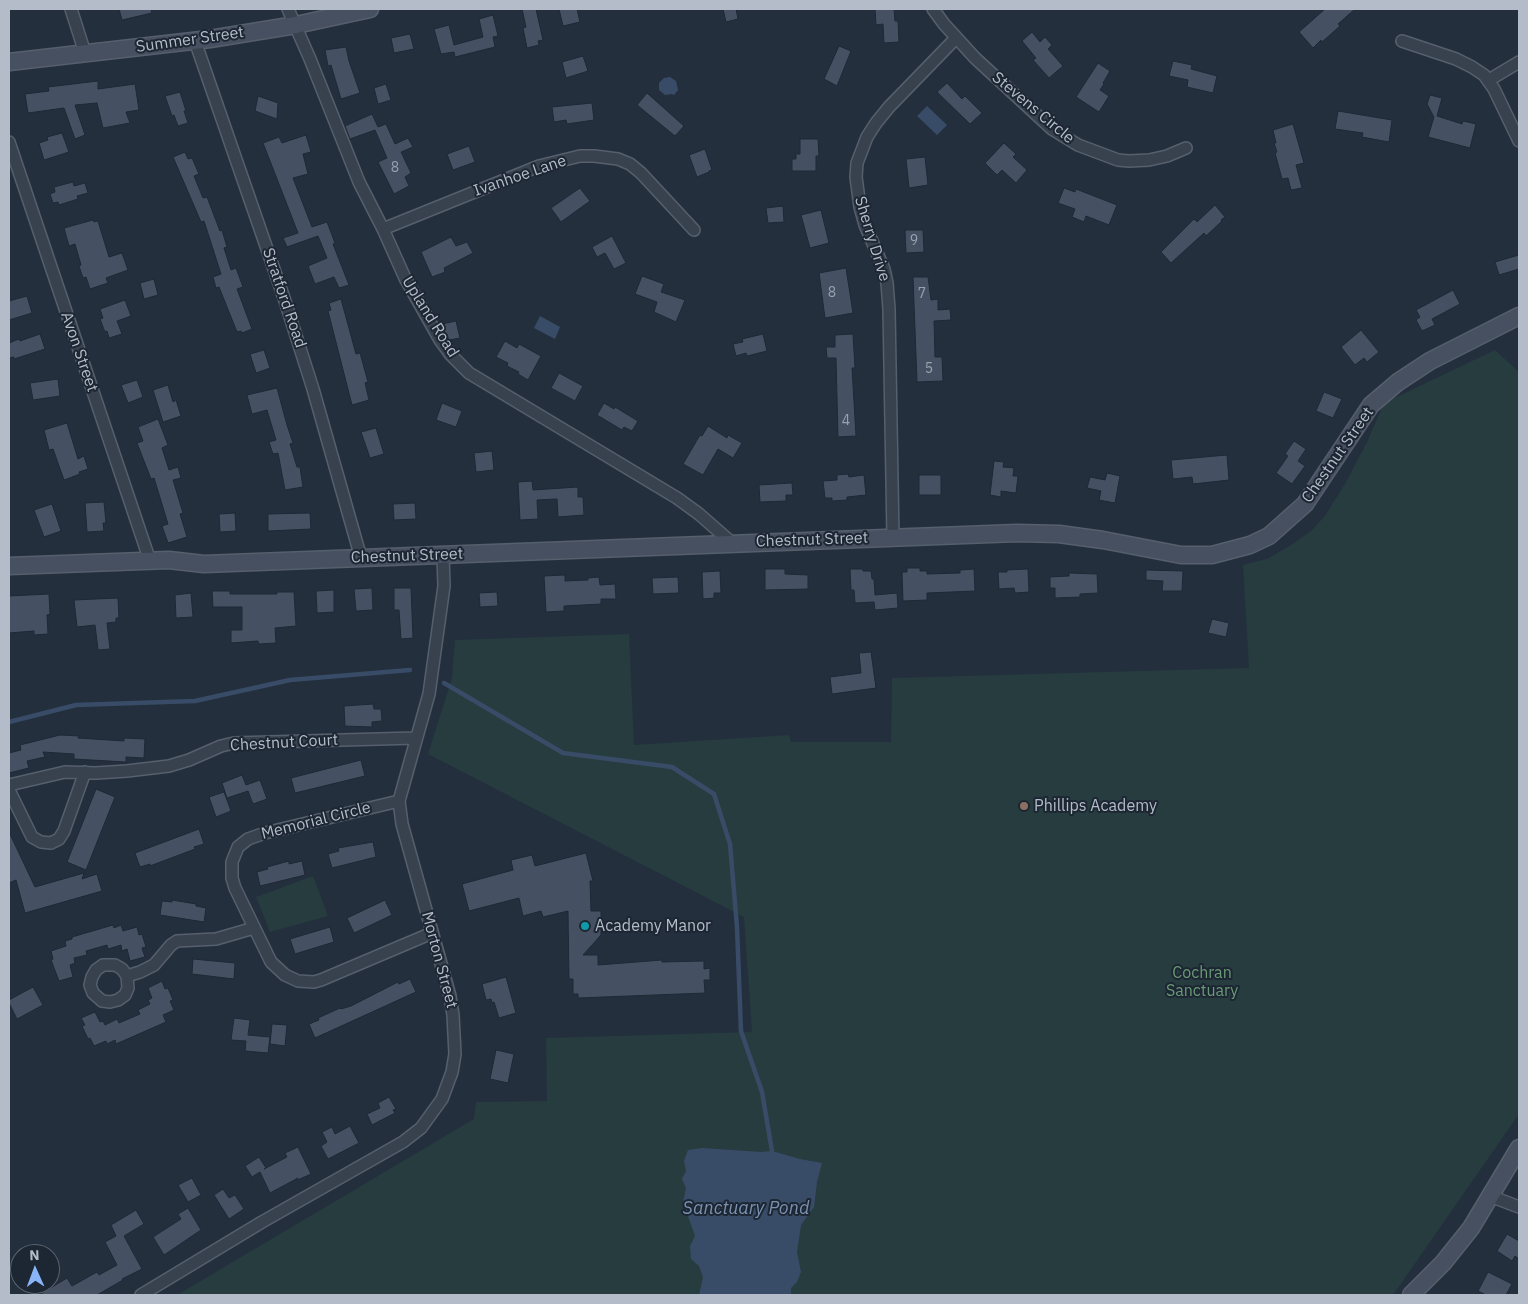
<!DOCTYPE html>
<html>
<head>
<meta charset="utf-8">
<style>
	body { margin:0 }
	#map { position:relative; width:1528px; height:1304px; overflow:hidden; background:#242f3e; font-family:"IBM Plex Sans",sans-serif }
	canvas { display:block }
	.frame { position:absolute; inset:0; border:10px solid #b4bcc9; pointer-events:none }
	.north { position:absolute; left:10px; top:1244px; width:50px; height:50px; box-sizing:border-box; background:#1d2633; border:1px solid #59626f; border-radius:50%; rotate:358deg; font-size:14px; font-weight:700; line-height:20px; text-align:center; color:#b4bcc9 }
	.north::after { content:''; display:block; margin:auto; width:18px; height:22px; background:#8ab4f8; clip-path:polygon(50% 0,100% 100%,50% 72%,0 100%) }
</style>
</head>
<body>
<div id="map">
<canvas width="1528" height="1304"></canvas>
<div class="frame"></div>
<div class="north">N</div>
</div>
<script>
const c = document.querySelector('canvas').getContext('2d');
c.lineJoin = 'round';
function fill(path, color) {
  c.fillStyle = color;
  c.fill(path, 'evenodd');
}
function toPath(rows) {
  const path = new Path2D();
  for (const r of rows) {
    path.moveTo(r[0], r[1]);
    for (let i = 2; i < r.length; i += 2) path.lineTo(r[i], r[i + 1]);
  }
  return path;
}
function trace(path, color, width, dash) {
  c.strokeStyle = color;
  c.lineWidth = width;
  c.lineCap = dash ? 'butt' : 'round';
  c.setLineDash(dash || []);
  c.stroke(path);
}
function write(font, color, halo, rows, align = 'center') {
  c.font = font + ' "IBM Plex Sans",sans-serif';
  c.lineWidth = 4;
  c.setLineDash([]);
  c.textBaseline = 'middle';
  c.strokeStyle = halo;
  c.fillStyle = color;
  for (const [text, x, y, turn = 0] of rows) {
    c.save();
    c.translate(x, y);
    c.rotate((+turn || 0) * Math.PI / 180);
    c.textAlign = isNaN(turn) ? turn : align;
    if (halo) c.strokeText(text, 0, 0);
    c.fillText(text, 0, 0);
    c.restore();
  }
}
fill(toPath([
	[1495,350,1519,372,1519,1114,1393,1295,177,1295,474,1119,476,1102,547,1101,546,1038,752,1032,744,917,428,754,452,678,455,640,629,634,634,745,789,735,791,742,891,742,892,678,1249,668,1243,565,1267,559,1291,545,1311,531,1324,517,1345,484,1367,442,1384,403],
	[313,876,328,916,270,932,256,897]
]), '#263c3f');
fill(toPath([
	[670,77,676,81,678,90,674,95,672,94,665,95,659,90,659,83,664,78],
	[927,106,947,125,937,135,917,116],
	[540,316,560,327,555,339,534,328],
	[702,1148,761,1152,772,1151,800,1159,822,1163,817,1182,814,1207,801,1225,797,1252,801,1272,797,1282,791,1288,791,1295,699,1295,703,1277,699,1266,691,1259,690,1246,695,1236,683,1202,686,1188,682,1179,686,1171,684,1161,688,1150]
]), '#394c67');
trace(toPath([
	[444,683,563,753,672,767,714,794,730,844,737,927,741,1031,762,1092,772,1151],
	[9,722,76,705,195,701,290,680,410,670]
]), '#394c67', 4.5);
const building = toPath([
	[119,9,151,9,152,13,122,20,119,9],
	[522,9,536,9,543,40,538,41,539,45,527,48,523,28,526,27,522,9],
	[559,9,577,9,580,22,563,26,559,9],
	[723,9,736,9,738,19,726,22,723,9],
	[875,9,894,9,895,21,898,21,899,42,884,43,883,24,876,25,875,9],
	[1325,9,1355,9,1338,24,1340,26,1322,42,1321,40,1313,48,1299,32,1325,9],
	[493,15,498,36,493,37,495,47,455,57,454,52,441,54,434,29,449,25,454,45,483,37,479,19,493,15],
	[1032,32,1040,42,1045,37,1052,45,1048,49,1063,66,1049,78,1033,60,1036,58,1022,41,1032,32],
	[410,34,414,49,394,53,391,38,410,34],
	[839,46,851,51,837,86,824,79,839,46],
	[346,47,349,61,360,93,341,99,331,65,328,66,325,50,346,47],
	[583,56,588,71,566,78,562,62,583,56],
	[1173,61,1192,65,1191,69,1217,76,1213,93,1187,87,1188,80,1169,76,1173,61],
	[1098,63,1110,71,1103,83,1104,84,1100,90,1109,96,1099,112,1076,97,1098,63],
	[98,81,98,89,135,84,139,110,126,112,130,123,103,128,97,103,75,105,85,135,75,139,64,108,28,113,25,94,49,91,48,87,98,81],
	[947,83,962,99,965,96,982,113,970,124,937,92,947,83],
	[386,84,391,100,378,104,374,88,386,84],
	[180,92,186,111,184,111,188,123,178,126,174,115,172,116,165,96,180,92],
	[647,93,684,126,675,136,637,105,647,93],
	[1430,95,1442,98,1437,116,1462,124,1463,121,1476,124,1470,148,1428,137,1434,117,1427,104,1430,95],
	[258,96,278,103,277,119,255,111,258,96],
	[592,103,594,120,567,124,566,120,554,122,552,107,592,103],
	[1338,111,1392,120,1389,142,1362,137,1363,133,1335,129,1338,111],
	[372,114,378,127,386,124,395,144,408,138,413,147,401,152,411,173,405,177,409,186,394,194,378,162,387,158,375,130,350,139,345,126,372,114],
	[1293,124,1304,163,1296,165,1302,188,1291,190,1288,178,1282,179,1275,153,1277,152,1274,143,1276,143,1273,130,1293,124],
	[62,133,69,152,44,160,39,143,48,140,47,137,62,133],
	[306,135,311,152,303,154,308,174,293,178,312,227,327,222,335,243,333,244,349,285,339,288,334,277,315,284,308,266,327,258,318,236,287,247,283,238,298,233,263,143,279,137,282,143,306,135],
	[800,139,818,139,819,156,816,156,816,171,792,171,792,159,796,159,796,154,800,154,800,139],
	[1004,143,1016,154,1013,157,1027,170,1016,183,1002,170,997,175,985,163,1004,143],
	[469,146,475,162,453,170,447,154,469,146],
	[705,149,712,170,709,171,709,172,697,177,689,155,705,149],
	[185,152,188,159,192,158,199,174,194,176,203,198,207,197,220,231,222,230,227,247,224,248,231,270,236,268,243,287,237,289,252,329,242,333,241,331,237,332,219,287,216,288,213,277,221,274,204,221,201,222,173,157,185,152],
	[925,157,928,185,909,188,906,159,925,157],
	[73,182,74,186,85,183,88,193,77,196,78,199,59,205,58,202,53,203,50,194,55,192,54,187,73,182],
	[580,188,590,201,561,222,551,208,580,188],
	[1064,188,1075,192,1076,189,1117,205,1109,225,1086,216,1084,222,1072,217,1075,209,1058,203,1064,188],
	[1215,205,1225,217,1221,220,1222,221,1206,236,1204,233,1171,263,1161,252,1194,219,1197,222,1215,205],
	[783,206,784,222,768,223,766,208,783,206],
	[821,210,829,243,810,248,801,215,821,210],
	[93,220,94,222,98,221,109,257,122,253,128,270,106,278,108,283,90,289,86,277,83,278,79,266,81,265,75,244,69,246,64,228,93,220],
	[905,230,923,230,924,252,906,253,905,230],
	[612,236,626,263,614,269,605,253,597,257,592,247,612,236],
	[451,237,456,246,467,242,473,253,444,268,445,272,432,277,421,252,451,237],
	[1519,255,1519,269,1499,275,1495,262,1519,255],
	[846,268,853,313,825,318,819,273,846,268],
	[642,276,664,284,661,292,685,300,676,322,654,312,657,302,635,294,642,276],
	[913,277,928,277,931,300,938,299,938,310,950,309,951,320,934,321,935,357,942,357,943,381,917,382,913,277],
	[154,279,158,295,144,299,140,283,154,279],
	[1453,290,1460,304,1432,319,1435,325,1422,331,1416,320,1420,317,1416,310,1453,290],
	[27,296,32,313,9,320,9,301,27,296],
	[341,299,356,354,360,353,368,382,365,383,369,400,352,405,328,311,331,310,329,303,341,299],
	[125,300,131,316,117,321,122,334,109,338,107,331,105,332,100,319,103,318,100,309,125,300],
	[456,321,460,338,449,340,443,329,442,324,456,321],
	[1361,330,1379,352,1367,362,1364,358,1355,365,1341,347,1361,330],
	[40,334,45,349,14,359,14,357,9,358,9,343,19,339,20,341,40,334],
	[763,334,767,351,747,356,746,353,736,356,733,344,743,342,742,339,763,334],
	[853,334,855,368,852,368,856,436,838,437,836,358,827,358,826,347,835,347,835,335,853,334],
	[505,341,517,348,519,344,541,356,528,380,518,374,519,372,507,366,508,363,496,357,505,341],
	[264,350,270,368,256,373,250,354,264,350],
	[559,373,583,386,575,401,551,388,559,373],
	[58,379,60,396,33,400,30,383,58,379],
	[137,380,143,397,128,403,121,385,137,380],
	[168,385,173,402,176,400,181,416,163,422,153,390,168,385],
	[277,388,287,425,293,443,290,444,297,467,300,467,303,487,285,490,278,453,273,454,269,442,276,440,267,410,252,414,247,395,277,388],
	[1324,392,1342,399,1333,418,1316,411,1324,392],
	[442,403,462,411,456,427,436,420,442,403],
	[604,403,614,409,615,407,638,421,632,431,624,427,622,430,597,415,604,403],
	[158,419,168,445,162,448,169,470,178,467,181,478,173,480,183,513,180,514,187,537,168,543,162,526,168,524,154,478,151,479,137,443,143,441,138,427,158,419],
	[67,423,78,459,84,456,88,469,79,472,80,474,64,480,53,449,49,450,44,430,67,423],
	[708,426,727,438,728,435,742,443,733,458,718,449,703,475,683,464,700,435,702,436,708,426],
	[376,428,384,454,370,458,361,432,376,428],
	[1294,441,1306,449,1298,461,1305,466,1292,484,1276,473,1288,456,1285,454,1294,441],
	[492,451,494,470,476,472,474,453,492,451],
	[1227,455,1229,480,1193,484,1192,477,1173,479,1171,460,1227,455],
	[994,461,1004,462,1003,467,1014,468,1013,476,1018,476,1016,493,1001,491,1001,497,990,495,994,461],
	[1107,473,1120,476,1115,503,1099,500,1101,491,1087,488,1090,477,1105,480,1107,473],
	[848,474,849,477,864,475,866,495,847,497,847,500,832,501,832,498,825,498,823,481,837,480,837,475,848,474],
	[919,475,941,475,941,495,919,495,919,475],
	[532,481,533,490,578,487,578,497,583,497,584,515,558,517,557,499,537,500,538,519,520,520,518,482,532,481],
	[792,483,793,495,786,495,786,501,760,502,759,485,792,483],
	[104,502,106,523,103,523,104,531,87,532,85,503,104,502],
	[415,503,416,519,394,520,393,504,415,503],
	[52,504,61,531,44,537,34,510,52,504],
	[235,513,236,531,220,532,219,514,235,513],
	[310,513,311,529,268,531,268,514,310,513],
	[907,568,920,568,920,571,927,571,927,574,960,573,960,570,974,569,975,591,927,593,927,600,903,601,902,572,907,572,907,568],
	[765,569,785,569,785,574,808,575,808,589,765,590,765,569],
	[850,569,863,569,863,571,871,571,872,579,874,579,875,595,897,593,898,608,875,610,874,602,855,603,854,590,851,590,850,569],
	[1028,569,1029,592,1015,593,1014,588,999,589,998,572,1007,572,1007,570,1028,569],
	[1146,570,1183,571,1182,591,1162,591,1163,581,1146,580,1146,570],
	[720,571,721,593,714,593,714,598,703,599,702,572,720,571],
	[1069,573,1097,574,1098,593,1080,594,1080,597,1055,598,1055,588,1050,588,1050,577,1069,576,1069,573],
	[565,575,565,581,588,580,588,578,599,577,600,585,615,584,616,599,601,599,601,604,564,606,564,611,546,612,544,576,565,575],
	[678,577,679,593,653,594,652,578,678,577],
	[372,588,373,610,356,611,354,589,372,588],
	[394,588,411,588,413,638,401,639,399,610,394,610,394,588],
	[334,590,334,612,317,613,316,591,334,590],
	[212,591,230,591,230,594,277,594,277,592,294,592,296,626,275,628,276,643,259,644,258,641,231,643,231,630,242,630,242,607,213,607,212,591],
	[497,592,498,606,480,607,479,593,497,592],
	[191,593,193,617,176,618,175,595,191,593],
	[49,594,50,614,47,615,48,634,34,635,34,631,9,633,9,596,49,594],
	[118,598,119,618,116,618,116,622,107,623,110,649,98,650,95,625,77,627,74,600,118,598],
	[1212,619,1229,623,1226,637,1208,633,1212,619],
	[871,652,876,688,832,694,830,677,861,673,859,653,871,652],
	[373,704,374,709,381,709,382,721,372,722,372,727,345,726,344,706,373,704],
	[60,735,79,736,78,738,124,741,124,738,145,739,144,758,126,757,126,762,74,759,74,754,43,752,45,757,27,761,29,768,9,773,9,753,21,750,20,745,60,735],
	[361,760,365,776,295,793,291,778,361,760],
	[242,775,246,785,260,780,267,799,253,804,248,791,227,798,222,783,242,775],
	[96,789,115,797,86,870,67,862,96,789],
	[224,792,231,811,216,817,209,797,224,792],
	[199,829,204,844,194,847,195,849,150,866,150,864,140,867,135,853,199,829],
	[9,832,35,887,84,873,82,879,97,874,102,891,25,913,16,880,9,883,9,832],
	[373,842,376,857,332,868,328,854,339,851,338,848,373,842],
	[586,853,593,881,590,881,591,911,601,911,601,935,583,955,598,955,598,965,662,960,662,962,704,961,704,969,710,968,710,980,704,980,705,993,578,998,578,994,573,994,573,979,569,979,568,911,543,917,541,911,523,916,519,898,469,911,462,884,513,870,511,860,532,855,535,866,586,853],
	[289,861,289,864,302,861,305,875,260,886,257,872,268,869,267,867,289,861],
	[172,900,196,904,196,906,206,908,204,922,160,915,162,901,172,902,172,900],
	[385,900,392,915,354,933,347,918,385,900],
	[113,925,114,928,121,925,123,931,137,927,139,935,142,934,146,947,142,948,145,957,130,961,127,949,122,951,121,945,108,949,107,945,86,951,87,955,74,958,75,963,70,965,73,977,59,981,51,960,53,959,51,951,66,946,65,941,72,939,72,937,113,925],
	[330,927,334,942,295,954,290,939,330,927],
	[193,959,235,963,234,979,192,974,193,959],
	[506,977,516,1013,499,1018,494,1002,492,1003,491,999,486,1000,482,984,506,977],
	[410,979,416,992,315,1038,309,1024,319,1020,318,1018,340,1008,341,1009,351,1006,398,982,399,984,410,979],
	[162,981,165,989,168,988,173,1000,170,1001,174,1010,163,1015,166,1022,116,1044,115,1040,107,1044,106,1041,94,1046,90,1038,88,1039,82,1026,85,1025,81,1018,95,1012,100,1022,103,1021,105,1025,117,1019,119,1023,140,1014,138,1010,150,1004,148,1000,152,998,148,988,162,981],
	[33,987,43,1005,17,1019,9,1003,9,1000,33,987],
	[234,1018,250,1020,248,1035,270,1037,268,1053,245,1051,246,1041,231,1040,234,1018],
	[272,1024,287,1025,285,1046,270,1044,272,1024],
	[496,1050,514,1054,508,1083,490,1079,496,1050],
	[389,1097,396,1109,393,1110,395,1113,372,1125,367,1114,380,1108,378,1103,389,1097],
	[350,1126,359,1143,328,1159,321,1146,327,1142,322,1132,332,1127,335,1134,350,1126],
	[298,1147,311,1174,298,1180,298,1178,270,1193,260,1172,252,1177,245,1166,259,1157,266,1168,264,1169,287,1157,285,1153,298,1147],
	[192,1178,201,1195,188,1202,178,1185,192,1178],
	[223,1189,229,1198,235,1195,244,1209,229,1219,214,1195,223,1189],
	[188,1208,201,1230,164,1255,153,1237,181,1219,178,1214,188,1208],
	[136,1210,144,1224,124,1236,142,1269,122,1279,123,1280,97,1295,39,1295,67,1278,72,1286,97,1272,99,1275,117,1265,105,1242,116,1236,111,1225,136,1210],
	[1507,1234,1519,1241,1519,1259,1515,1256,1512,1261,1497,1251,1507,1234],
	[1488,1272,1512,1284,1506,1295,1486,1295,1478,1291,1488,1272]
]);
fill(building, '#455162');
trace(building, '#1f2835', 1);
const street = toPath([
	[71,9,85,53],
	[288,9,310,59,359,182,383,229,405,278,440,340,451,355,469,373,677,498,699,514,732,543],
	[933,9,944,24,975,58,1052,129,1078,145,1118,160,1129,161,1149,160,1167,156,1186,148],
	[195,41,285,301,313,389,361,558],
	[1402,41,1456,59,1472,67,1484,75,1494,89,1519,141],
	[1489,80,1519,62],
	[9,142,150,561],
	[383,229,539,166,580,156,594,156,618,159,630,164,641,173,694,230],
	[893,537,889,309,887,283,884,269,865,225,860,207,856,177,857,163,867,137,876,123,889,107,956,38],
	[9,785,65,772,96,773,127,771,169,766,189,760,221,746,234,743,415,738],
	[9,790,32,837,41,842,51,843,59,839,64,831,85,772],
	[399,801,265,833,248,839,238,847,232,862,232,878,235,888,271,962,285,975,298,981,314,982,321,980,432,933],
	[127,976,128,988,125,995,118,1000,110,1002,102,1001,93,993,90,985,92,977,96,970,103,965,115,965,122,969,127,976,140,972,154,965,171,945,177,941,216,939,254,928],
	[1490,1196,1519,1207],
	[141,1295,262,1222,403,1142,421,1128,442,1099,452,1072,455,1054,453,1015,450,996,402,824,399,801,429,694,444,586,443,555]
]);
const secondary = toPath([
	[9,62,210,39,296,25,370,9],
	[9,566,169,560,204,564,1017,533,1059,534,1103,540,1181,555,1212,555,1250,545,1269,536,1305,504,1371,405,1398,382,1430,361,1519,316],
	[1411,1295,1443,1263,1471,1228,1519,1148]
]);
trace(street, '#565f6c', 14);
trace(secondary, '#565f6c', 19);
trace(street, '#38414e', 11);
trace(secondary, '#465061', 16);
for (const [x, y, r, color] of [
	[1024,806,5,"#8d6e63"],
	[585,926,5,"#0f9aa8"]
]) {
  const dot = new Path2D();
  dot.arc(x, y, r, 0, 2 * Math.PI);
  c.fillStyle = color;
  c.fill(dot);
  trace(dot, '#1d2633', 2);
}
write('14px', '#98a1af', null, [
	["8",395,168],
	["9",914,241],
	["8",832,293],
	["7",922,294],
	["5",929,369],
	["4",846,421]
]);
write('16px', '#b4bcc9', '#1d2633', [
	["Summer Street",190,40,-8],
	["Stevens Circle",1033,108,40],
	["Ivanhoe Lane",520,176,-19],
	["Sherry Drive",872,239,73],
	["Stratford Road",284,298,71],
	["Upland Road",430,317,58],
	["Avon Street",79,352,71],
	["Chestnut Street",1338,455,-55],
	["Chestnut Street",812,540,-2],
	["Chestnut Street",407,556,-2],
	["Chestnut Court",284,743,-3],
	["Memorial Circle",316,821,-14],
	["Morton Street",439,960,75]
]);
write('16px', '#b4bcc9', '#1d2633', [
	["Phillips Academy",1034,806],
	["Academy Manor",595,926]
], 'left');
write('16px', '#6b9a76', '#1d2633', [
	["Cochran",1202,973],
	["Sanctuary",1202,991]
]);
write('italic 18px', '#7c92b1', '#1d2633', [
	["Sanctuary Pond",746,1209]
]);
</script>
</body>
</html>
